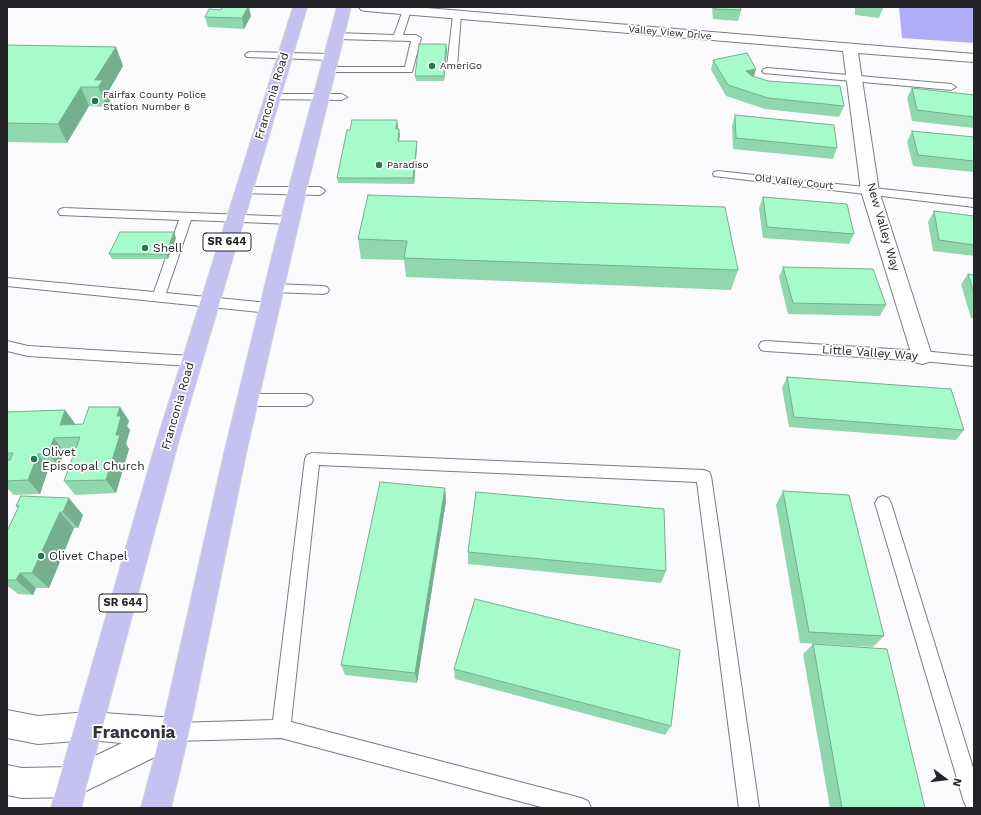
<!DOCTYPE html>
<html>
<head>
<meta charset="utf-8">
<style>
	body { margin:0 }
	#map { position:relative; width:981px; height:815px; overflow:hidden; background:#fbfbfd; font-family:"Work Sans",sans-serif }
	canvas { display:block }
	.frame { position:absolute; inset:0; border:8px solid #242328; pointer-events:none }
	.north { position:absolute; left:925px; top:759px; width:40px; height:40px; -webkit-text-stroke:3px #fff; paint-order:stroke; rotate:105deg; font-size:11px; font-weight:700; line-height:16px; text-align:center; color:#242328 }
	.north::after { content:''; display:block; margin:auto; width:14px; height:18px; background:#242328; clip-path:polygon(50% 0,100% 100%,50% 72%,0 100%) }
</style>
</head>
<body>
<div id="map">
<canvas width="981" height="815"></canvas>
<div class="frame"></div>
<div class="north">N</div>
</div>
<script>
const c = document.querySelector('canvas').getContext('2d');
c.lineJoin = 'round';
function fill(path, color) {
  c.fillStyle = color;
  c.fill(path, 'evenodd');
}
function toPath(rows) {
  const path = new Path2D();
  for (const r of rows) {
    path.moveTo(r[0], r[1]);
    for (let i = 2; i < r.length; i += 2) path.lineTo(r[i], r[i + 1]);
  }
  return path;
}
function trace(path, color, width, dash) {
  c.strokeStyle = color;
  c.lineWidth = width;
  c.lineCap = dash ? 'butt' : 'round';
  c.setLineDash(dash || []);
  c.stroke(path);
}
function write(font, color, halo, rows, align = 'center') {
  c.font = font + ' "Work Sans",sans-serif';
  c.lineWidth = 3.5;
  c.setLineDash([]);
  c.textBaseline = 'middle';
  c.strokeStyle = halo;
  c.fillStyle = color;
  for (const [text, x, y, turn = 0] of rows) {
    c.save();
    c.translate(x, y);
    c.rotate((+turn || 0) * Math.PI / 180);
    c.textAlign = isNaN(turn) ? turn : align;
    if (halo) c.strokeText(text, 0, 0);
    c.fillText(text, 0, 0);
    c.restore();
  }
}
fill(toPath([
	[899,7,974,7,974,43,902,38]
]), '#b1acf6');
const lane = toPath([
	[407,7,411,10,403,35,416,35,421,38,412,72,325,72,323,70,325,68,328,67,405,67,411,41,336,39,331,36,336,33,394,35,403,10,407,7],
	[457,12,461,15,457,66,452,69,447,66,453,15,457,12],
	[250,52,331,54,336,57,331,60,247,57,245,55,247,53,250,52],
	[767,68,951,84,956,87,951,90,764,73,762,71,764,69,767,68],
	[272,94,342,94,347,97,342,100,269,99,267,97,269,95,272,94],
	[718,171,974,199,974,207,714,176,713,174,714,172,718,171],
	[243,187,319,187,323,189,325,191,323,193,319,195,239,193,237,191,239,189,243,187],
	[64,208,295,217,297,220,295,223,291,224,191,220,166,293,269,303,273,305,275,308,273,311,269,313,7,286,7,278,154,292,179,220,60,215,58,212,60,209,64,208],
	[274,284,323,286,327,287,329,290,327,293,323,294,274,292,270,291,268,288,270,285,274,284],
	[7,341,28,346,191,356,196,357,198,361,196,365,191,366,28,356,7,351,7,341],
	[766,341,922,351,974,356,974,366,922,361,766,351,761,350,759,346,761,342,766,341],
	[248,394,306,394,311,396,313,400,311,404,306,406,248,406,243,404,241,400,243,396,248,394],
	[312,453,704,470,709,472,711,476,759,808,739,808,697,482,319,465,291,722,581,798,588,801,591,808,545,808,281,738,175,741,169,738,166,732,169,726,175,723,273,720,305,459,307,455,312,453],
	[883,496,888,498,891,503,974,771,974,808,967,808,964,802,875,503,878,498,883,496]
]);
const street = toPath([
	[359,7,415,7,974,54,974,62,858,53,879,191,932,356,929,362,922,364,915,362,912,356,861,191,843,51,366,11,361,10,359,7]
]);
const secondary = toPath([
	[7,710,38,716,89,712,175,718,185,722,189,732,185,742,74,797,22,798,7,795,7,765,22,768,72,767,122,743,89,740,38,744,7,738,7,710]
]);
const primary = toPath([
	[293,7,307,7,178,443,81,808,51,808,156,443,293,7],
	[337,7,351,7,306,191,247,449,189,732,171,808,141,808,161,732,225,449,288,191,337,7]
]);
trace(lane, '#7b7b86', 2);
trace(street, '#7b7b86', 2);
trace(secondary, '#7b7b86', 2);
trace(primary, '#d8d7d8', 2);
fill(lane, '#fff');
fill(street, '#fff');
fill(secondary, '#fff');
fill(primary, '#c5c1f1');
fill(toPath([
	[712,7,740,7,741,10,738,21,713,19],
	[855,7,883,7,883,8,879,18,855,15],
	[221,10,251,16,244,29,208,27,205,17],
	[7,45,116,47,123,66,108,92,111,99,107,107,89,106,67,143,7,142],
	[447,50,444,81,416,81,415,76],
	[713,60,754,76,844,106,839,117,765,109,726,96,711,70],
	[912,88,974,95,974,127,973,128,912,121,907,98],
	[735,115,837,148,833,159,733,149,732,126],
	[398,126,397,129,400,135,399,141,417,141,417,146,414,184,338,183,337,178],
	[912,131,974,137,974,172,913,166,907,142],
	[368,195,738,270,731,290,406,277,404,260,361,259,358,239],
	[763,197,854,234,849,244,763,238,759,208],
	[934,211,974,216,974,256,933,251,928,222],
	[176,238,168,259,112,259,109,254],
	[783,267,886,305,880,316,788,314,779,277],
	[968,274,974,275,974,318,971,318,961,284],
	[787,377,964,430,956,440,789,427,782,388],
	[120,407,129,421,127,426,130,430,126,444,129,449,116,493,75,495,64,481,75,452,64,452,59,467,49,467,40,494,14,495,7,488,7,412,65,410,75,424,83,424],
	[445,488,446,501,417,683,345,675,341,665],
	[783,491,884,636,873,647,800,643,776,505],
	[21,496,83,515,78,528,74,528,49,588,36,588,33,595,18,594,8,586,7,586,7,531,18,508,16,506],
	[468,552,666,571,661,583,468,564],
	[813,644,925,808,830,808,803,654],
	[454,669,671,726,665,735,455,679]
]), '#90d7ae');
fill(toPath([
	[248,7,249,7,251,16,244,29,242,18],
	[446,44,447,50,444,81,444,76],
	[116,47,123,66,108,92,111,99,107,107,95,80],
	[756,69,753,80,746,71],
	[81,87,89,106,67,143,58,124],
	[397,120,398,126,397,135,396,129],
	[399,129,400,135,398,146,398,141],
	[417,141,417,146,414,184,413,178],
	[174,232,176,238,168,259,166,254],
	[120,407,129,421,127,426,130,430,126,444,129,449,116,493,106,480,116,435,117,416],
	[65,410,76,425,60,425],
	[54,438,64,452,59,467,48,453],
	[38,454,49,467,40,494,28,480],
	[445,488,446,501,417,683,415,673],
	[69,498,83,515,78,528,63,512],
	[60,512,74,528,49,588,32,573],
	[20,573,36,588,33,595,16,580]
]), '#75af8d');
const building = toPath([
	[222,7,248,7,242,18,205,17,209,9,221,10,222,7],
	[715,7,740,7,741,10,715,9,715,7],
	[419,44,446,44,444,76,415,76,419,44],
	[7,45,116,47,95,80,103,80,98,87,81,87,58,124,7,123,7,45],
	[747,53,756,69,746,71,752,76,768,81,840,86,844,106,768,98,728,85,713,60,747,53],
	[912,88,974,95,974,117,917,110,912,88],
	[735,115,834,125,837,148,736,138,735,115],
	[352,120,397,120,396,129,399,129,398,141,417,141,413,178,337,178,347,130,350,130,352,120],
	[912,131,974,137,974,161,918,155,912,131],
	[368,195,725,207,738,270,404,258,407,241,358,239,368,195],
	[763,197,847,204,854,234,767,227,763,197],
	[934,211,974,216,974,245,939,240,934,211],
	[120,232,174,232,166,254,109,254,120,232],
	[783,267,873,269,886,305,793,303,783,267],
	[968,274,974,275,974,294,968,274],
	[787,377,951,389,964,430,794,417,787,377],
	[89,407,120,407,117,416,121,416,116,435,120,435,106,480,64,481,80,437,54,438,48,453,38,454,28,480,7,481,7,460,10,460,13,453,7,453,7,412,65,410,60,425,83,424,89,407],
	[380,482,445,488,415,673,341,665,380,482],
	[783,491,849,495,884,636,809,632,783,491],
	[476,492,664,509,666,571,468,552,476,492],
	[21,496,69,498,63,512,60,512,32,573,20,573,16,580,7,580,7,531,19,506,16,506,21,496],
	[475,599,680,650,671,726,454,669,475,599],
	[813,644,887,649,925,808,842,808,813,644]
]);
fill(building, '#a7faca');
trace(building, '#75af8d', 1);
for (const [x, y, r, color] of [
	[432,66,4,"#207b50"],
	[95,101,4,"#207b50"],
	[379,165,4,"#207b50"],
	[145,248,4,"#207b50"],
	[34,459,4,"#207b50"],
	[41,556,4,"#207b50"]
]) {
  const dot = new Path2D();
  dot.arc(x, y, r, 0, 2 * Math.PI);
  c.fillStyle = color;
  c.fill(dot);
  trace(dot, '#fff', 1.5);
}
write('10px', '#242328', '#fff', [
	["Valley View Drive",670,33,5],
	["Old Valley Court",794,182,6]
]);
write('10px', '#242328', '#fff', [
	["AmeriGo",440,66],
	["Fairfax County Police",103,95],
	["Station Number 6",103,107],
	["Paradiso",387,165]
], 'left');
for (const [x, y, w] of [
	[227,242,48],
	[123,603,48]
]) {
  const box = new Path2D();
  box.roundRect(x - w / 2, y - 9, w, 18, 3);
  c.fillStyle = '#fff';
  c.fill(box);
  trace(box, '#242328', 1);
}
write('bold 11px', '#242328', null, [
	["SR 644",227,242],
	["SR 644",123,603]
]);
write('12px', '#242328', '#fff', [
	["Franconia Road",272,96,-73],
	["New Valley Way",883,227,74],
	["Little Valley Way",870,353,4],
	["Franconia Road",178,406,-74]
]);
write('12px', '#242328', '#fff', [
	["Shell",153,248],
	["Olivet",42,452],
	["Episcopal Church",42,466],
	["Olivet Chapel",49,556]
], 'left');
write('bold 17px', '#34333d', '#fff', [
	["Franconia",134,733]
]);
</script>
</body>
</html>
